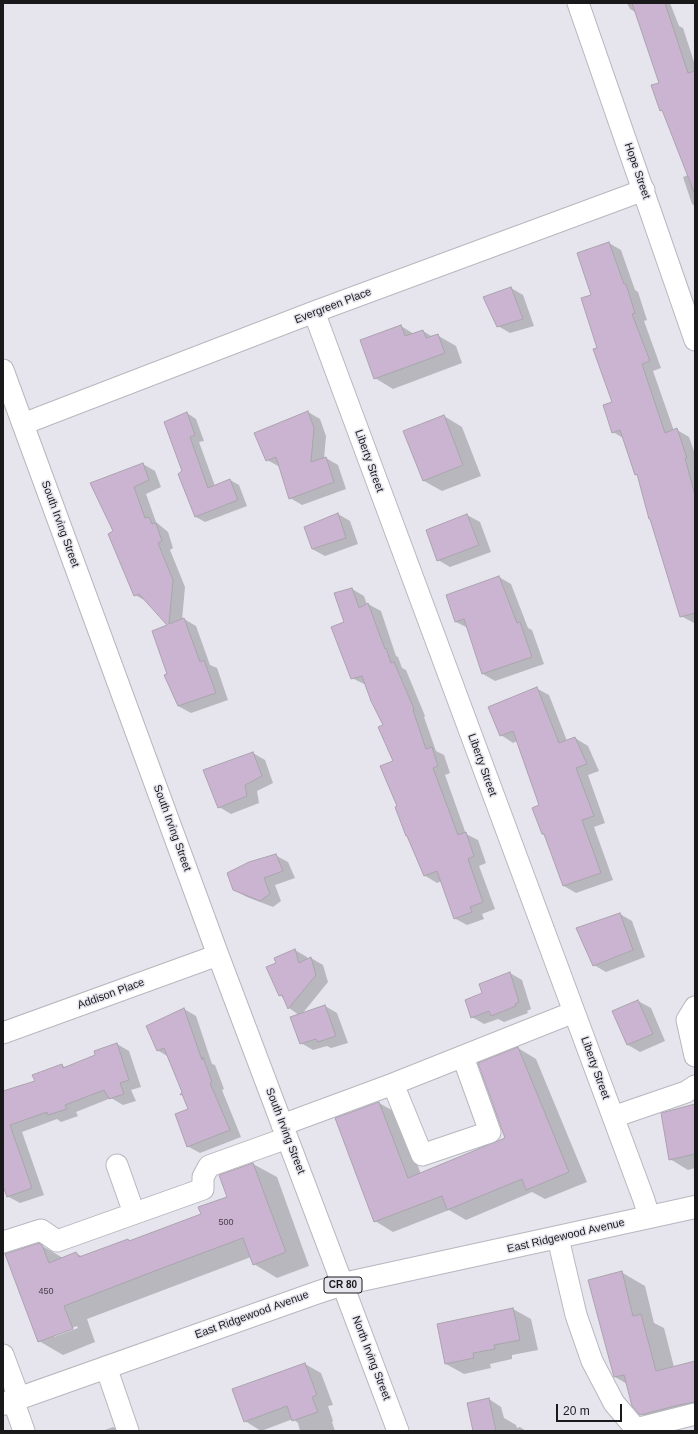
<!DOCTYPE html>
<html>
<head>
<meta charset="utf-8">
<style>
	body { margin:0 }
	#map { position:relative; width:698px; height:1434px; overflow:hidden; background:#e6e5ee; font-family:Helvetica,sans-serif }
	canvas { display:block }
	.frame { position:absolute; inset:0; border:4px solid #19191c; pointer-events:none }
	.scale { position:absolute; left:556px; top:1404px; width:66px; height:18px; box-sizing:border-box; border:2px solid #19191c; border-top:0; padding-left:5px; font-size:12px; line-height:14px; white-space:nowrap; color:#19191c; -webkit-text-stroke:3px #e6e5ee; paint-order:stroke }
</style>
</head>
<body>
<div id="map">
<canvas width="698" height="1434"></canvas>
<div class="frame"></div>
<div class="scale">20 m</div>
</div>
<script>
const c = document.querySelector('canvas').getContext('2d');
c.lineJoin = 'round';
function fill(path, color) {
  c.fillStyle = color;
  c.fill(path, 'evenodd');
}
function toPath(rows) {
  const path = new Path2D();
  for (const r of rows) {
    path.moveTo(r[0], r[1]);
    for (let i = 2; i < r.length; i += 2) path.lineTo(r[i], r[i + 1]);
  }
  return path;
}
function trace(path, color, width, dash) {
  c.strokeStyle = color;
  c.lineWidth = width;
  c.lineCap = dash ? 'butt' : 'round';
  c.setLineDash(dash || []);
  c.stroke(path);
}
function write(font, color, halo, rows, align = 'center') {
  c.font = font + ' Helvetica,sans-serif';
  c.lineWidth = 3;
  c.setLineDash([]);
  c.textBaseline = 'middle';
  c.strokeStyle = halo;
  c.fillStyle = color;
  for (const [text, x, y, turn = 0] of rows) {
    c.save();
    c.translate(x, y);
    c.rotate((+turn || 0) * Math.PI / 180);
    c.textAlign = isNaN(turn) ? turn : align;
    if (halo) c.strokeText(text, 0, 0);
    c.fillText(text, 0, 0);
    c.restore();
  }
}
fill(toPath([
	[627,3,670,3,679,26,683,28,695,65,695,206,692,204,683,177,688,175,664,112,661,110,660,84,637,13,630,9],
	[609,243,621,250,635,290,638,292,647,320,644,321,661,368,653,371,674,431,677,430,689,437,695,454,695,627,694,623,681,616,638,476,635,474,623,438,613,432,613,402,599,348,593,296],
	[511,288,523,295,534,326,510,333,498,326],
	[401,326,414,334,423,331,433,337,437,335,456,346,462,363,393,389,375,378],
	[308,412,320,419,326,436,324,459,326,458,338,465,346,489,302,505,290,498,280,467,267,460],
	[187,413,196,419,204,441,199,442,215,486,230,480,239,485,247,506,205,522,196,517,183,472],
	[444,416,462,427,481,476,442,491,424,481],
	[143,464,155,471,161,487,146,494,156,522,168,532,173,548,170,550,185,587,182,620,184,619,196,626,210,665,217,668,228,700,191,713,178,706,169,674,169,625,148,602,135,595,114,532],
	[338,514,350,521,358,544,325,556,312,549],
	[467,515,480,522,491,552,450,567,438,560],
	[499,577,511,584,528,628,532,630,544,664,495,681,483,674,468,628,456,622,447,596],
	[352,589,364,596,367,605,368,604,381,611,396,656,398,657,402,668,406,670,425,716,424,717,436,751,444,755,450,773,445,775,466,834,478,840,486,863,479,866,495,909,482,914,484,919,467,925,454,918,442,881,437,883,424,875,399,807,394,762,384,726,366,685,352,678,345,623],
	[536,688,549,695,567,741,575,738,588,746,599,771,588,775,605,823,594,827,613,880,576,893,564,886,545,835,542,834,541,806,517,741,513,743,501,735],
	[253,753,265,760,273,783,257,791,259,803,231,814,219,807],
	[275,855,288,862,295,878,275,885,281,901,273,907,247,897,234,890],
	[620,914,632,921,645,957,606,972,594,965],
	[295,950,307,957,308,960,311,958,323,965,328,982,302,1014,325,1006,337,1013,348,1043,331,1048,327,1046,313,1050,301,1043,299,1015,289,1008,285,999,280,995,277,964],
	[510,973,522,980,531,1009,527,1011,528,1013,504,1022,498,1019,484,1024,472,1017,484,993],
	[638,1001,651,1008,665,1041,640,1052,628,1045],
	[184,1009,196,1016,212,1064,215,1065,224,1089,222,1090,241,1137,200,1153,187,1146,189,1109,185,1097,181,1095,183,1093,169,1057,157,1050],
	[117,1044,129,1051,141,1087,131,1090,136,1101,123,1105,111,1098,76,1112,78,1116,61,1122,57,1119,22,1132,44,1195,20,1203,7,1196,3,1183,3,1092,36,1082,62,1065,66,1068,96,1055],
	[518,1048,536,1059,587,1182,545,1199,532,1192,466,1220,449,1210,393,1232,375,1221,379,1103,397,1113,421,1174,506,1139],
	[695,1105,695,1168,688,1170,670,1159],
	[253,1164,277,1177,309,1266,277,1278,254,1264,251,1257,87,1319,95,1342,63,1355,39,1341,39,1244,63,1258,76,1253,83,1257,128,1240,131,1241,202,1215,228,1197,220,1176],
	[77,1326,78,1328,54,1337,54,1335],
	[621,1272,645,1286,654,1323,664,1328,674,1367,695,1362,695,1420,664,1428,641,1414,627,1384,615,1377],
	[513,1309,531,1319,538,1350,512,1355,512,1359,490,1364,491,1368,464,1374,446,1364],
	[305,1364,321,1373,333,1405,328,1406,333,1421,332,1422,335,1431,300,1431,298,1423,293,1419,261,1431,245,1421],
	[489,1399,501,1407,504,1418,516,1425,517,1428,520,1427,526,1431,474,1431],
	[113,1427,121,1431,102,1431]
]), '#0003');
const building = toPath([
	[632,3,665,3,688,73,695,71,695,192,694,192,662,110,660,111,651,85,659,83,632,3],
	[609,242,624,284,626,284,635,313,632,314,650,361,642,364,665,433,677,428,687,458,685,458,695,495,695,613,680,617,650,519,649,519,637,474,635,475,620,430,612,433,603,405,612,402,593,349,597,348,581,298,591,295,577,253,609,242],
	[511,287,523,319,497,327,483,297,511,287],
	[401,325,405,336,423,330,426,338,438,334,445,353,374,379,360,340,401,325],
	[308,411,314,428,311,462,326,457,334,482,289,499,276,457,266,461,254,433,308,411],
	[187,412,195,435,190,437,208,488,230,479,238,500,195,517,178,474,182,471,164,422,187,412],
	[444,415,463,465,423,481,403,431,444,415],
	[143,463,149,480,134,487,145,518,149,517,152,524,156,523,162,541,158,543,173,580,169,624,184,618,200,662,204,660,216,693,178,706,164,675,167,674,152,631,167,625,139,594,134,596,108,534,113,531,90,483,143,463],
	[338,513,346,538,312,549,304,527,338,513],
	[467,514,479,545,437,561,426,530,467,514],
	[499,576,517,623,520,622,532,657,482,674,464,619,455,622,446,595,499,576],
	[352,588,359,608,368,603,385,649,386,648,391,663,394,662,414,709,413,710,426,749,432,747,438,766,433,768,458,835,466,832,474,856,468,859,483,902,470,907,472,912,454,919,437,871,424,876,407,836,406,836,395,807,397,806,380,766,393,761,378,727,383,725,371,701,362,676,351,679,331,627,344,622,334,593,352,588],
	[537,687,559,743,575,737,587,764,576,768,594,816,582,820,601,873,563,886,544,834,542,834,532,808,539,805,513,731,500,736,488,707,537,687],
	[253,752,262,776,245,785,247,796,218,808,203,770,253,752],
	[276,854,283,871,264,878,270,894,260,901,233,890,227,873,249,862,276,854],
	[620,913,633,950,593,966,576,928,620,913],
	[295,949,299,963,311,957,316,975,288,1009,282,995,279,996,266,967,276,963,274,958,295,949],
	[510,972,519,1002,515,1004,516,1006,491,1016,489,1011,471,1018,465,1000,482,993,479,984,510,972],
	[638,1000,653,1034,627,1045,612,1011,638,1000],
	[325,1005,336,1036,318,1042,316,1039,300,1044,290,1017,325,1005],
	[184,1008,202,1060,203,1057,212,1082,210,1083,230,1130,187,1147,175,1114,188,1109,182,1094,180,1095,182,1092,164,1048,157,1051,146,1026,184,1008],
	[117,1043,129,1080,120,1083,124,1094,109,1099,104,1090,65,1105,67,1109,48,1115,47,1112,10,1125,32,1188,7,1197,3,1186,3,1091,35,1081,32,1075,62,1064,63,1068,95,1055,94,1051,117,1043],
	[518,1047,569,1172,526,1190,522,1179,447,1210,442,1196,374,1222,335,1118,379,1102,408,1178,505,1138,478,1063,518,1047],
	[695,1104,695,1154,669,1160,661,1113,695,1104],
	[253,1163,286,1252,253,1265,243,1238,165,1267,64,1306,73,1329,38,1342,5,1254,39,1243,42,1245,49,1263,76,1252,79,1257,128,1239,129,1241,201,1214,198,1207,227,1197,219,1175,253,1163],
	[622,1271,633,1316,641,1314,656,1371,695,1361,695,1402,679,1405,640,1415,632,1406,624,1375,614,1377,588,1280,622,1271],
	[513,1308,520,1340,494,1345,495,1349,473,1353,474,1358,445,1364,437,1324,513,1308],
	[305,1363,317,1395,312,1397,318,1412,292,1421,287,1406,244,1422,232,1389,305,1363],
	[489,1398,496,1431,473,1431,467,1403,489,1398]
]);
fill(building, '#cbb4d1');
trace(building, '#a9a4ab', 1);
const minor = toPath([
	[578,3,695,340],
	[314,312,644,1200,649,1217],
	[3,370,218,955,398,1431],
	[23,424,314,312,644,190],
	[695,1007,687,1020,695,1056],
	[3,1033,218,955],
	[393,1084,422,1155,490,1132,463,1057],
	[613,1117,686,1092,695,1086],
	[282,1125,393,1084,574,1012],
	[117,1165,134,1213],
	[558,1238,576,1315,592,1361,614,1403,636,1429,695,1414],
	[3,1242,41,1230,57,1241,203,1189,203,1177,209,1166,287,1138],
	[3,1355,19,1398],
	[106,1367,128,1431],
	[13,1400,24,1431]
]);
const major = toPath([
	[3,1404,316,1293,343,1284,695,1207]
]);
trace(minor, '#b7b7bf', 23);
trace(major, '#b7b7bf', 24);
trace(minor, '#fff', 21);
trace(major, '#fff', 22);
write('9px', '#464049', null, [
	["500",226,1223],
	["450",46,1292]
]);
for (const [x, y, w] of [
	[343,1285,38]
]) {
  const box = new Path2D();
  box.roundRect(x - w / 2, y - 8, w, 16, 3);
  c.fillStyle = '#e6e5ee';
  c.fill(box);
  trace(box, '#19191c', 1);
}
write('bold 10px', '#19191c', null, [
	["CR 80",343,1285]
]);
write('11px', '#19191c', '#e6e5ee', [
	["Hope Street",637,171,71],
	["Evergreen Place",333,306,-21],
	["Liberty Street",369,461,70],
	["South Irving Street",60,524,70],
	["Liberty Street",482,765,70],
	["South Irving Street",172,828,70],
	["Addison Place",111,994,-20],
	["Liberty Street",595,1068,70],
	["South Irving Street",285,1131,69],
	["East Ridgewood Avenue",566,1236,-13],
	["East Ridgewood Avenue",252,1315,-20],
	["North Irving Street",371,1358,69]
]);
</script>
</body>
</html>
